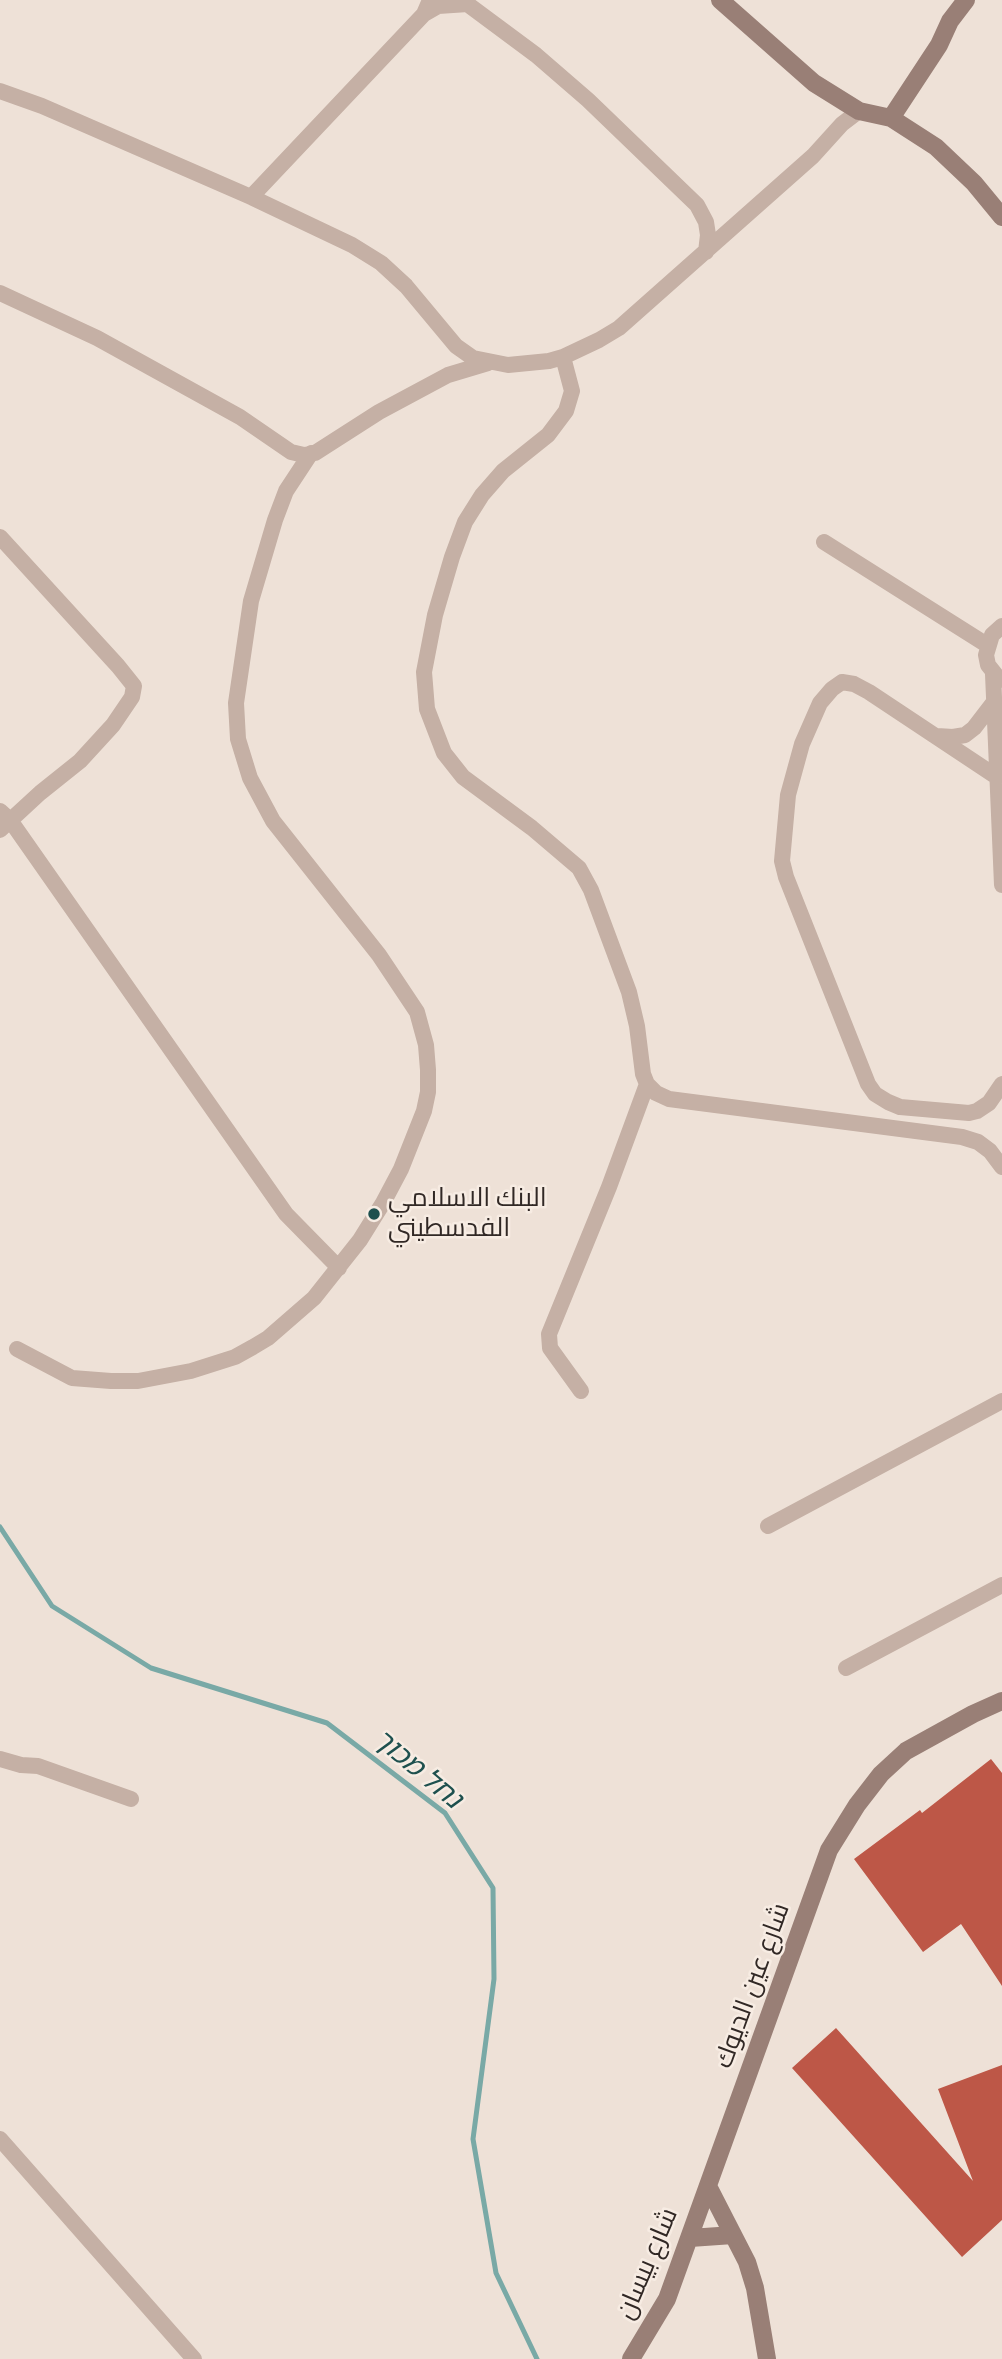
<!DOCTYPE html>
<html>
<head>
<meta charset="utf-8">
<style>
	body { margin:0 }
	canvas { display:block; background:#eee1d7 }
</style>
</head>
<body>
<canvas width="1002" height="2359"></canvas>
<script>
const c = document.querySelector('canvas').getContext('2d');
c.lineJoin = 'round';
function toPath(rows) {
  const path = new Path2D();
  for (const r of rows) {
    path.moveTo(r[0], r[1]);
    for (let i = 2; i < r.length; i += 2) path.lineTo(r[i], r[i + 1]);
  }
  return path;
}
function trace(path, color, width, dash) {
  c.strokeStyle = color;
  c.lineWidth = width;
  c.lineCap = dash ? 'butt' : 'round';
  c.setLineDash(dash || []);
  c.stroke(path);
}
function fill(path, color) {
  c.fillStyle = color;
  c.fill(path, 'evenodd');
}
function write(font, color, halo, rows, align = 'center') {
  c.font = font + ' Signika,Cairo,"Noto Sans Hebrew",sans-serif';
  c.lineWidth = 5;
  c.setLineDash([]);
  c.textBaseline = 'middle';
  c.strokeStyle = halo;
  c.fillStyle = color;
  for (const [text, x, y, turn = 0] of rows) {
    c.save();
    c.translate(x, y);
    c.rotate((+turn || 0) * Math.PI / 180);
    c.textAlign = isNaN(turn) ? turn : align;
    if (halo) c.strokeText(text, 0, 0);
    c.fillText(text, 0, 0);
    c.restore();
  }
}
trace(toPath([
	[0,1527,52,1606,151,1668,327,1723,445,1813,493,1888,494,1979,473,2139,496,2273,537,2359]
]), '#79a9a6', 5);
fill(toPath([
	[991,1759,1002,1773,1002,1986,961,1924,923,1952,854,1859,920,1810,922,1813],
	[836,2028,973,2181,938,2089,1002,2065,1002,2220,962,2257,792,2068]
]), '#bd5747');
trace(toPath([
	[462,0,536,55,588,100,697,205,706,222,708,235,706,252],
	[424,14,438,6,468,4],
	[0,91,42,106,251,197,352,245,381,263,406,286,456,346,473,358,508,365,549,361,563,357,599,340,619,328,813,156,842,124,859,111],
	[251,197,424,14,430,0],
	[0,293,97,338,240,417,291,452,304,455,315,453,379,412,448,375,488,363],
	[563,357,572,391,566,411,548,435,503,471,482,495,465,522,452,557,435,615,424,672,427,709,444,753,463,777,532,828,579,868,591,890,629,992,637,1026,643,1074,647,1084,656,1093,669,1099,962,1137,978,1142,990,1151,1002,1167],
	[0,537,118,666,134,686,132,697,113,725,80,761,40,793,0,830],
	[824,542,987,645],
	[993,674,1002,885],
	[1000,680,988,665,986,655,992,635,1002,626],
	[937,736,953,737,965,735,974,728,994,702],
	[997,777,869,692,854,684,842,682,832,689,820,703,802,744,788,795,782,861,786,877,868,1084,875,1094,888,1102,900,1107,969,1113,977,1111,989,1103,1002,1084],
	[0,811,10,820,286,1214,339,1268],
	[17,1349,72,1378,111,1381,138,1381,191,1371,235,1357,253,1347,268,1338,314,1298,360,1240,383,1203,401,1169,424,1111,428,1092,428,1070,426,1045,417,1012,379,955,273,821,250,778,238,739,236,703,251,601,275,520,286,491,311,453],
	[581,1391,550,1348,549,1334,609,1187,647,1084],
	[768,1526,1002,1401],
	[846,1668,1002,1585],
	[0,1759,21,1765,38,1766,131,1799],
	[0,2139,194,2359]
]), '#c5b0a5', 16);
trace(toPath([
	[720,0,814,83,859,111,891,118,936,147,974,183,1002,217],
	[891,118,939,45,950,21,966,0],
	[709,2188,747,2262,755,2288,767,2359],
	[690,2238,733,2235],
	[631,2359,667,2299,829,1850,857,1805,881,1774,906,1751,973,1714,1002,1701]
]), '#997f76', 18);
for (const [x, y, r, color] of [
	[374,1214,7,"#1e504e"]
]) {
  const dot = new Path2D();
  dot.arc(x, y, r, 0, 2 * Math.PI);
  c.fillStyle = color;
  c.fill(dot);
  trace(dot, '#f7ece3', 2.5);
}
write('26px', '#312825', '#f7ece3', [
	["البنك الاسلامي",388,1199],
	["الفدسطيني",388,1229]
], 'left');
write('26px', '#312825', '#f7ece3', [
	["شارع عين الديوك",753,1986,-70],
	["شارع بيسان",648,2264,-67]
]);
write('italic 28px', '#1e504e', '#f7ece3', [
	["נחל מכוך",417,1770,40]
]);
</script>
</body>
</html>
